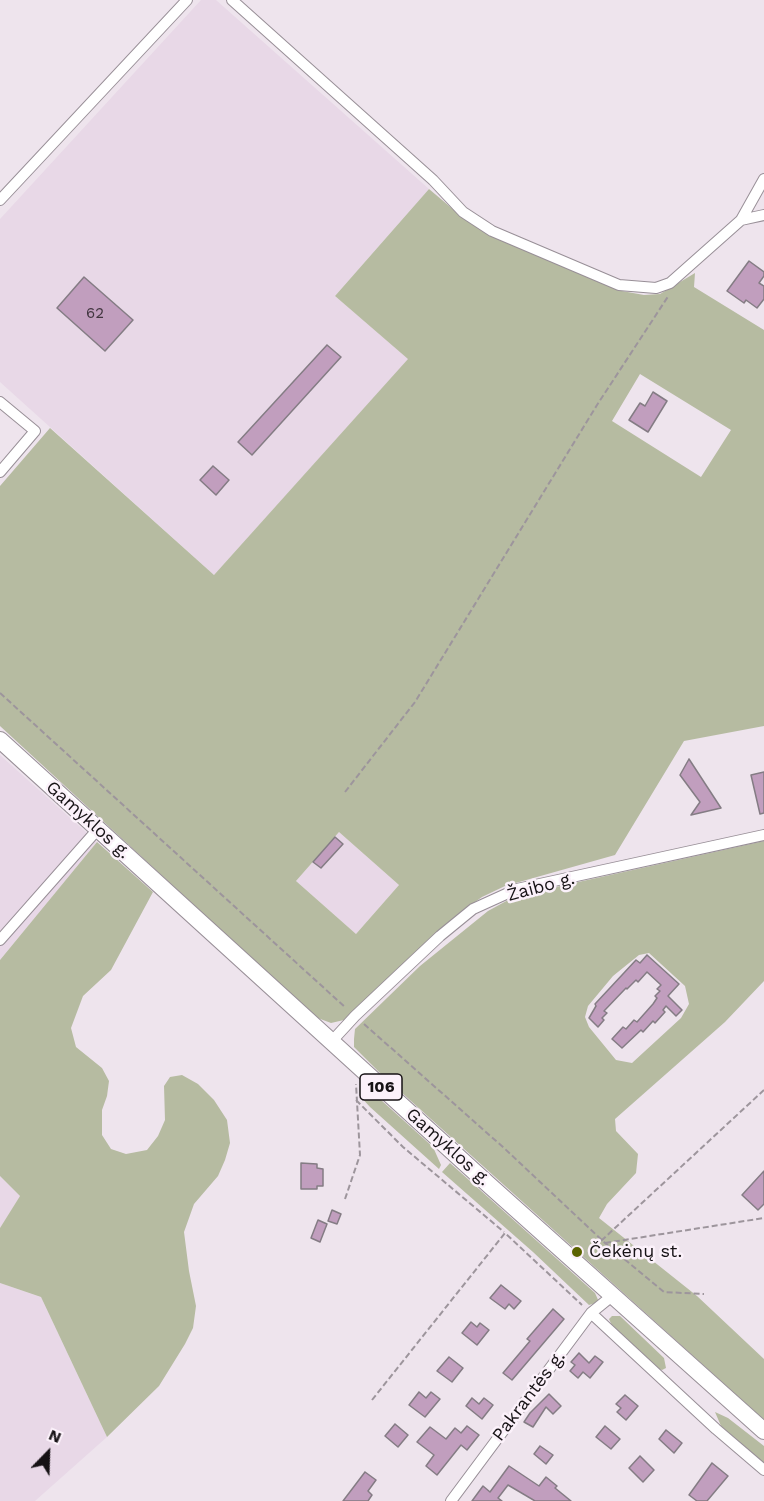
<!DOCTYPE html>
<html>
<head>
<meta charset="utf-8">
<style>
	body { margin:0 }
	#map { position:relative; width:764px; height:1501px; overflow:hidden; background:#eee4ed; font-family:"Work Sans",sans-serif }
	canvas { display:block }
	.north { position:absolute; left:18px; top:1423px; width:60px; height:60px; -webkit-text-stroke:4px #fbf1fa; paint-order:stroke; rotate:23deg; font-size:16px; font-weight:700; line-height:24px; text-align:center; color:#161215 }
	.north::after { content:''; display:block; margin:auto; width:21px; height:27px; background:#161215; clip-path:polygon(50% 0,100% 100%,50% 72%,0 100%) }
</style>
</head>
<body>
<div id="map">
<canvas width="764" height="1501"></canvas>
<div class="north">N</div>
</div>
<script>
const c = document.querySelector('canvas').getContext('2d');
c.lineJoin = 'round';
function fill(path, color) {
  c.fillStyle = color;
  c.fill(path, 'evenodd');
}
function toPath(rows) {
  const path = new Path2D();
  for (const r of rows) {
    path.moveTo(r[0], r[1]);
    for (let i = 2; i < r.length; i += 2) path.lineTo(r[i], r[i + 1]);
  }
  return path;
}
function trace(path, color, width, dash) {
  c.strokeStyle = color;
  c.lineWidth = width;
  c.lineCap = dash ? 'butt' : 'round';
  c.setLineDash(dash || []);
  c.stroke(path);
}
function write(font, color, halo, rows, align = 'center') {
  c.font = font + ' "Work Sans",sans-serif';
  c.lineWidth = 5;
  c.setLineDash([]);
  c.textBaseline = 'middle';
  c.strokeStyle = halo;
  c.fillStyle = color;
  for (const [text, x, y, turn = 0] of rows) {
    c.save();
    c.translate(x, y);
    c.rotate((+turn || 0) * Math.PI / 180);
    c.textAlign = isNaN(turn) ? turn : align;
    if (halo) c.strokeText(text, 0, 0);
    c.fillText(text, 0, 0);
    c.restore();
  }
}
fill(toPath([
	[201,0,216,0,429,189,335,296,409,359,214,575,0,382,0,219],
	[0,755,97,842,0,960],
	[339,832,399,885,356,934,296,881],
	[0,1176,20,1196,0,1228],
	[0,1283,41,1297,107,1437,35,1501,0,1501]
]), '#e8d8e7');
fill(toPath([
	[429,189,461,216,490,235,622,291,644,295,660,294,695,273,694,287,764,330,764,726,684,741,615,855,505,886,482,897,460,913,344,1020,331,1023,315,1017,0,726,0,486,50,428,214,575,408,359,335,296],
	[640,374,731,430,701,477,612,421],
	[339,832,399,885,356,934,296,881],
	[764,841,764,981,725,1022,615,1119,616,1131,638,1154,636,1173,607,1204,599,1218,697,1296,764,1359,764,1420,380,1073,354,1047,354,1039,355,1029,420,966,488,911,510,899,533,892],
	[649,953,685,986,689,1004,681,1018,632,1063,616,1060,589,1027,585,1017,588,1006,613,976,639,955],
	[97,842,153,892,111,970,83,996,71,1028,76,1047,102,1068,109,1081,107,1096,102,1110,102,1135,111,1149,126,1154,147,1150,158,1136,165,1120,164,1086,170,1077,182,1075,198,1084,214,1100,227,1120,230,1143,225,1160,218,1176,194,1204,184,1232,189,1271,196,1306,193,1328,185,1344,159,1386,107,1437,41,1297,0,1283,0,1228,20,1196,0,1176,0,960],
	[360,1081,433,1147,441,1165,439,1169,370,1107,360,1096],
	[450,1163,595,1293,599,1302,589,1305,533,1252,442,1172],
	[612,1316,620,1316,664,1358,666,1368,662,1370,651,1366,614,1330,609,1319],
	[715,1412,728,1418,764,1446,764,1464,721,1426]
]), '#b6bba1');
const building = toPath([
	[749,261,764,272,764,276,759,283,764,286,764,299,757,308,746,300,744,303,727,291,749,261],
	[84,277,133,320,105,351,57,308,84,277],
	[327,345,341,357,252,455,238,442,327,345],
	[653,392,667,401,648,432,629,420,640,403,645,406,653,392],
	[213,466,229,480,216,495,200,480,213,466],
	[689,759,721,808,691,815,700,802,680,775,689,759],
	[764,772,764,813,760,814,751,775,764,772],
	[335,837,343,844,321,868,313,862,335,837],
	[647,955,679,984,668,996,682,1010,676,1016,666,1006,663,1010,665,1012,655,1023,653,1021,643,1032,641,1030,622,1048,612,1039,623,1027,626,1029,634,1020,637,1022,653,1004,657,998,655,996,660,991,657,989,661,985,647,972,638,982,636,980,627,989,626,988,604,1011,607,1013,602,1018,604,1020,598,1027,589,1018,596,1006,595,1004,636,960,640,963,647,955],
	[301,1163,317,1164,317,1168,323,1169,323,1186,317,1186,317,1189,301,1189,301,1163],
	[764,1171,764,1204,758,1210,742,1195,764,1171],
	[332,1210,341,1214,337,1224,328,1221,332,1210],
	[318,1220,327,1224,320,1242,311,1238,318,1220],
	[501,1285,521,1301,514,1309,509,1304,505,1309,490,1298,501,1285],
	[553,1309,564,1319,512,1380,503,1373,530,1341,527,1339,553,1309],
	[471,1322,477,1327,480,1323,489,1330,477,1345,462,1333,471,1322],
	[579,1353,589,1363,595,1356,603,1362,590,1378,583,1372,578,1378,570,1371,575,1365,571,1362,579,1353],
	[449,1357,463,1368,452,1382,437,1371,449,1357],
	[419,1392,426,1398,431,1392,440,1399,425,1417,409,1405,419,1392],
	[549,1394,561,1406,553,1414,546,1407,533,1427,524,1422,530,1413,549,1394],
	[625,1395,638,1406,626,1420,617,1412,621,1408,616,1404,625,1395],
	[472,1398,479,1404,484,1398,493,1405,482,1419,466,1406,472,1398],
	[395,1424,408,1435,398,1447,385,1436,395,1424],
	[467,1426,479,1435,467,1450,461,1445,437,1475,426,1466,434,1455,417,1442,430,1427,446,1439,455,1428,461,1433,467,1426],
	[605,1426,620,1439,611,1449,596,1437,605,1426],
	[666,1430,682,1443,674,1453,659,1439,666,1430],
	[540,1446,553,1455,546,1464,534,1454,540,1446],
	[640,1456,654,1470,643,1482,629,1468,640,1456],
	[712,1463,728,1476,707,1501,697,1501,689,1495,712,1463],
	[509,1466,539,1486,546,1477,557,1486,555,1488,571,1501,535,1501,508,1485,498,1498,502,1501,472,1501,483,1486,490,1492,509,1466],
	[365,1472,376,1480,368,1491,372,1495,368,1501,343,1501,365,1472]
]);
fill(building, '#c19ebe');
trace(building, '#847c84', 1.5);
const street = toPath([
	[232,0,433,180,463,212,492,231,619,285,656,288,670,283,741,220,764,179],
	[0,200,187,0],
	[741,220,764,215],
	[0,402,35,431,0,472],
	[0,940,98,829],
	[332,1041,355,1016,440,936,473,909,517,889,764,835],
	[591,1313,716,1429,764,1470],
	[451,1501,591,1313,612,1296]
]);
const primary = toPath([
	[0,740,488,1184,764,1431]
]);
trace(street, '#988f97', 12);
trace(primary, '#988f97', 18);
trace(toPath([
	[0,693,346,1008],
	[345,792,415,702,597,405,669,295],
	[364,1024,504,1148,605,1243,664,1292,704,1294],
	[356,1100,403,1147,504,1232],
	[345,1199,360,1155,356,1084],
	[605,1243,764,1218],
	[588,1253,764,1090],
	[372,1400,505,1233,582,1305]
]), '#9d959c', 2, [6, 3]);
trace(street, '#fff', 10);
trace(primary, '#fff', 16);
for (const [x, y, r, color] of [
	[577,1252,6,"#5b6301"]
]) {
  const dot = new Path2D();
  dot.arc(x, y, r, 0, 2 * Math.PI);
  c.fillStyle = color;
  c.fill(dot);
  trace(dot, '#fbf1fa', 2);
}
write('15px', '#41353f', null, [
	["62",95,314]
]);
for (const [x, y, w] of [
	[381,1087,42]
]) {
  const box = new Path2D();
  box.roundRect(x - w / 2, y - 13, w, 26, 4.5);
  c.fillStyle = '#fbf1fa';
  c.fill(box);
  trace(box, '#161215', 1.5);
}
write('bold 16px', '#161215', null, [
	["106",381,1087]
]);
write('18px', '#161215', '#fbf1fa', [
	["Gamyklos g.",88,820,42],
	["Žaibo g.",541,887,-15],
	["Gamyklos g.",448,1147,42],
	["Pakrantės g.",529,1396,-53]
]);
write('18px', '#161215', '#fbf1fa', [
	["Čekėnų st.",589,1252]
], 'left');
</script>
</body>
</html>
